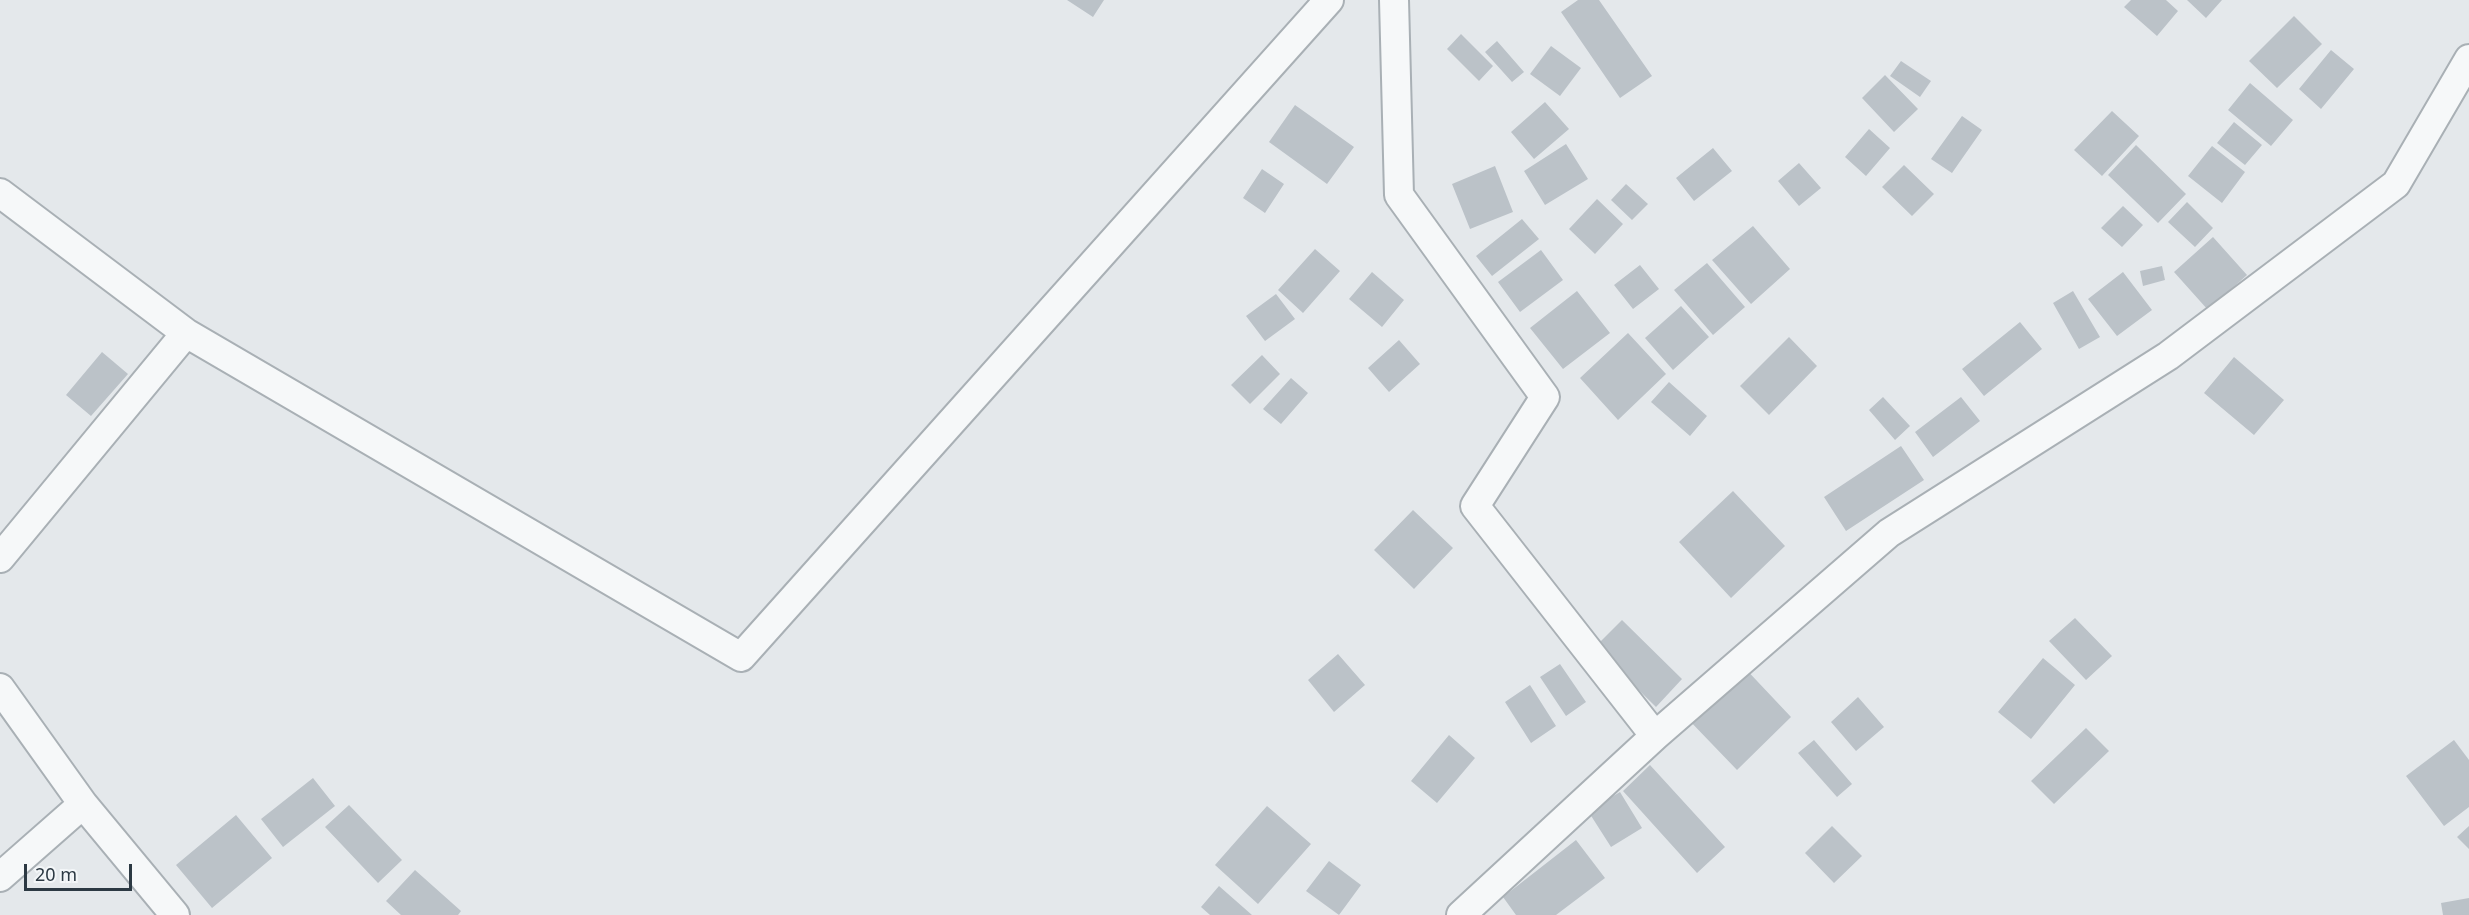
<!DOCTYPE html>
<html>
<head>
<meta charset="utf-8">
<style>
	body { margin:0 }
	#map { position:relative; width:2469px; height:915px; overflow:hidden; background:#e4e8eb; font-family:"Noto Sans",sans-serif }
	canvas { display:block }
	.scale { position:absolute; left:24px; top:864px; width:108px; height:27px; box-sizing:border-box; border:3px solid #2c3943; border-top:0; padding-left:8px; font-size:18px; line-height:21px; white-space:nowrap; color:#2c3943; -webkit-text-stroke:4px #f3f6f8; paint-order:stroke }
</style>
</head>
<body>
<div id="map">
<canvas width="2469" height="915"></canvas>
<div class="scale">20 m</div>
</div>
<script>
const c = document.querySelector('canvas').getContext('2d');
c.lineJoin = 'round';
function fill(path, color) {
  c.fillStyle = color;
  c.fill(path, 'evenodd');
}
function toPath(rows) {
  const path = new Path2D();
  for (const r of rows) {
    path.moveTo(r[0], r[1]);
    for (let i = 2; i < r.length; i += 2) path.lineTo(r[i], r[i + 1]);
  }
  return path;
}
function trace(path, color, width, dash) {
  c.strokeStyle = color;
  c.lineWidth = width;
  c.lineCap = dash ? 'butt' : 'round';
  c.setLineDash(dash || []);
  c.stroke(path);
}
fill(toPath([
	[1067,0,1104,0,1093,17],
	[1578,0,1599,0,1652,76,1620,98,1561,12],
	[2131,0,2166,0,2178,11,2157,36,2124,7],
	[2187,0,2222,0,2206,18],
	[2294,16,2322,44,2277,88,2249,61],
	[1461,34,1493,66,1479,81,1447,49],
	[1497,41,1524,72,1512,82,1485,52],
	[1551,46,1581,68,1560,96,1530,74],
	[2331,50,2354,69,2321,109,2299,89],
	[1901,61,1931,81,1920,97,1890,76],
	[1885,75,1918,109,1894,132,1862,98],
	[2250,83,2293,120,2271,146,2228,110],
	[1545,102,1569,129,1534,159,1511,132],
	[1295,105,1354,147,1327,184,1269,142],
	[2112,111,2139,136,2102,176,2074,150],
	[1962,116,1982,130,1952,173,1931,159],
	[2234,122,2262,145,2245,165,2217,143],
	[1869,129,1890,148,1866,176,1845,157],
	[1566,144,1588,179,1545,205,1524,171],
	[2136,145,2186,194,2158,223,2108,175],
	[2212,146,2245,172,2222,203,2188,176],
	[1713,148,1732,171,1694,201,1676,178],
	[1799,163,1821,188,1799,206,1778,181],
	[1904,165,1934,194,1912,216,1882,187],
	[1495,166,1513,212,1470,229,1452,184],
	[1262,169,1284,184,1265,213,1243,198],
	[1626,184,1648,204,1632,220,1611,200],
	[1597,199,1623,224,1595,254,1569,229],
	[2187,202,2213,228,2195,247,2168,222],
	[2123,206,2143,225,2122,247,2101,228],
	[1522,219,1539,239,1492,276,1476,256],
	[1753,226,1790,269,1751,304,1712,260],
	[2213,237,2247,275,2208,310,2174,272],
	[1315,249,1340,271,1303,313,1278,290],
	[1541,250,1563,280,1520,312,1498,282],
	[1707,263,1745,307,1713,335,1674,290],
	[1640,265,1659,289,1633,309,1614,285],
	[2162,266,2165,280,2143,286,2140,271],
	[1372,272,1404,300,1382,327,1349,299],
	[2123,272,2152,310,2117,336,2088,299],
	[1577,291,1610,333,1563,369,1530,328],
	[2073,291,2100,337,2079,349,2053,303],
	[1276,294,1295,319,1265,341,1246,316],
	[1681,306,1709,337,1673,370,1645,338],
	[2020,322,2042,349,1984,396,1962,369],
	[1628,333,1666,374,1618,420,1580,378],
	[1789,337,1817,366,1769,415,1740,386],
	[1399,340,1420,364,1389,392,1368,368],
	[102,352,128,374,91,416,66,395],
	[1262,355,1280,374,1250,404,1231,385],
	[2234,357,2284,400,2254,435,2204,393],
	[1291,378,1308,393,1281,424,1263,409],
	[1669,382,1707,416,1690,436,1651,402],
	[1883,397,1910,426,1895,440,1869,410],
	[1961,397,1980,421,1933,457,1915,432],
	[1901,446,1924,480,1846,531,1824,497],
	[1733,491,1785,546,1731,598,1679,542],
	[1413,510,1453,548,1414,589,1374,550],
	[2075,618,2112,656,2086,680,2049,641],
	[1622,620,1682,679,1656,707,1595,647],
	[1338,654,1365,685,1334,712,1308,680],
	[2043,658,2075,685,2031,739,1998,712],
	[1560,664,1586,702,1566,716,1540,677],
	[1741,664,1791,717,1737,770,1686,717],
	[1530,685,1556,726,1531,743,1505,702],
	[1858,697,1884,727,1856,751,1831,722],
	[2086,728,2109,751,2054,804,2031,781],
	[1449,735,1475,758,1437,803,1411,781],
	[1814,740,1852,784,1837,797,1798,753],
	[2454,740,2469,760,2469,807,2444,826,2406,776],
	[1650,765,1725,847,1697,873,1623,791],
	[313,778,335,806,283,847,261,819],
	[1620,792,1642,828,1611,847,1588,811],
	[349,805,402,860,378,883,325,827],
	[1267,806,1311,844,1258,904,1215,865],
	[236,815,272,858,212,908,176,865],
	[1832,826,1862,856,1834,883,1805,853],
	[2469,826,2469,849,2457,837],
	[1576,840,1605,878,1556,915,1516,915,1503,897],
	[1329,861,1361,885,1339,915,1306,891],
	[415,870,461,911,458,915,401,915,386,901],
	[1219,886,1252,915,1210,915,1201,907],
	[2469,898,2469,915,2443,915,2441,903]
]), '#bbc2c8');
const street = toPath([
	[1394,0,1399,195,1545,397,1475,506,1655,736,1461,915],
	[0,193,186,333,0,558],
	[186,333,741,657,1329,0],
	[0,688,83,804,0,877],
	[1655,736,1889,533,2168,356,2396,184,2469,59],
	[83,804,175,915]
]);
trace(street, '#a9b0b5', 32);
trace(street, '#f6f8f9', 28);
</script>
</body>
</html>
